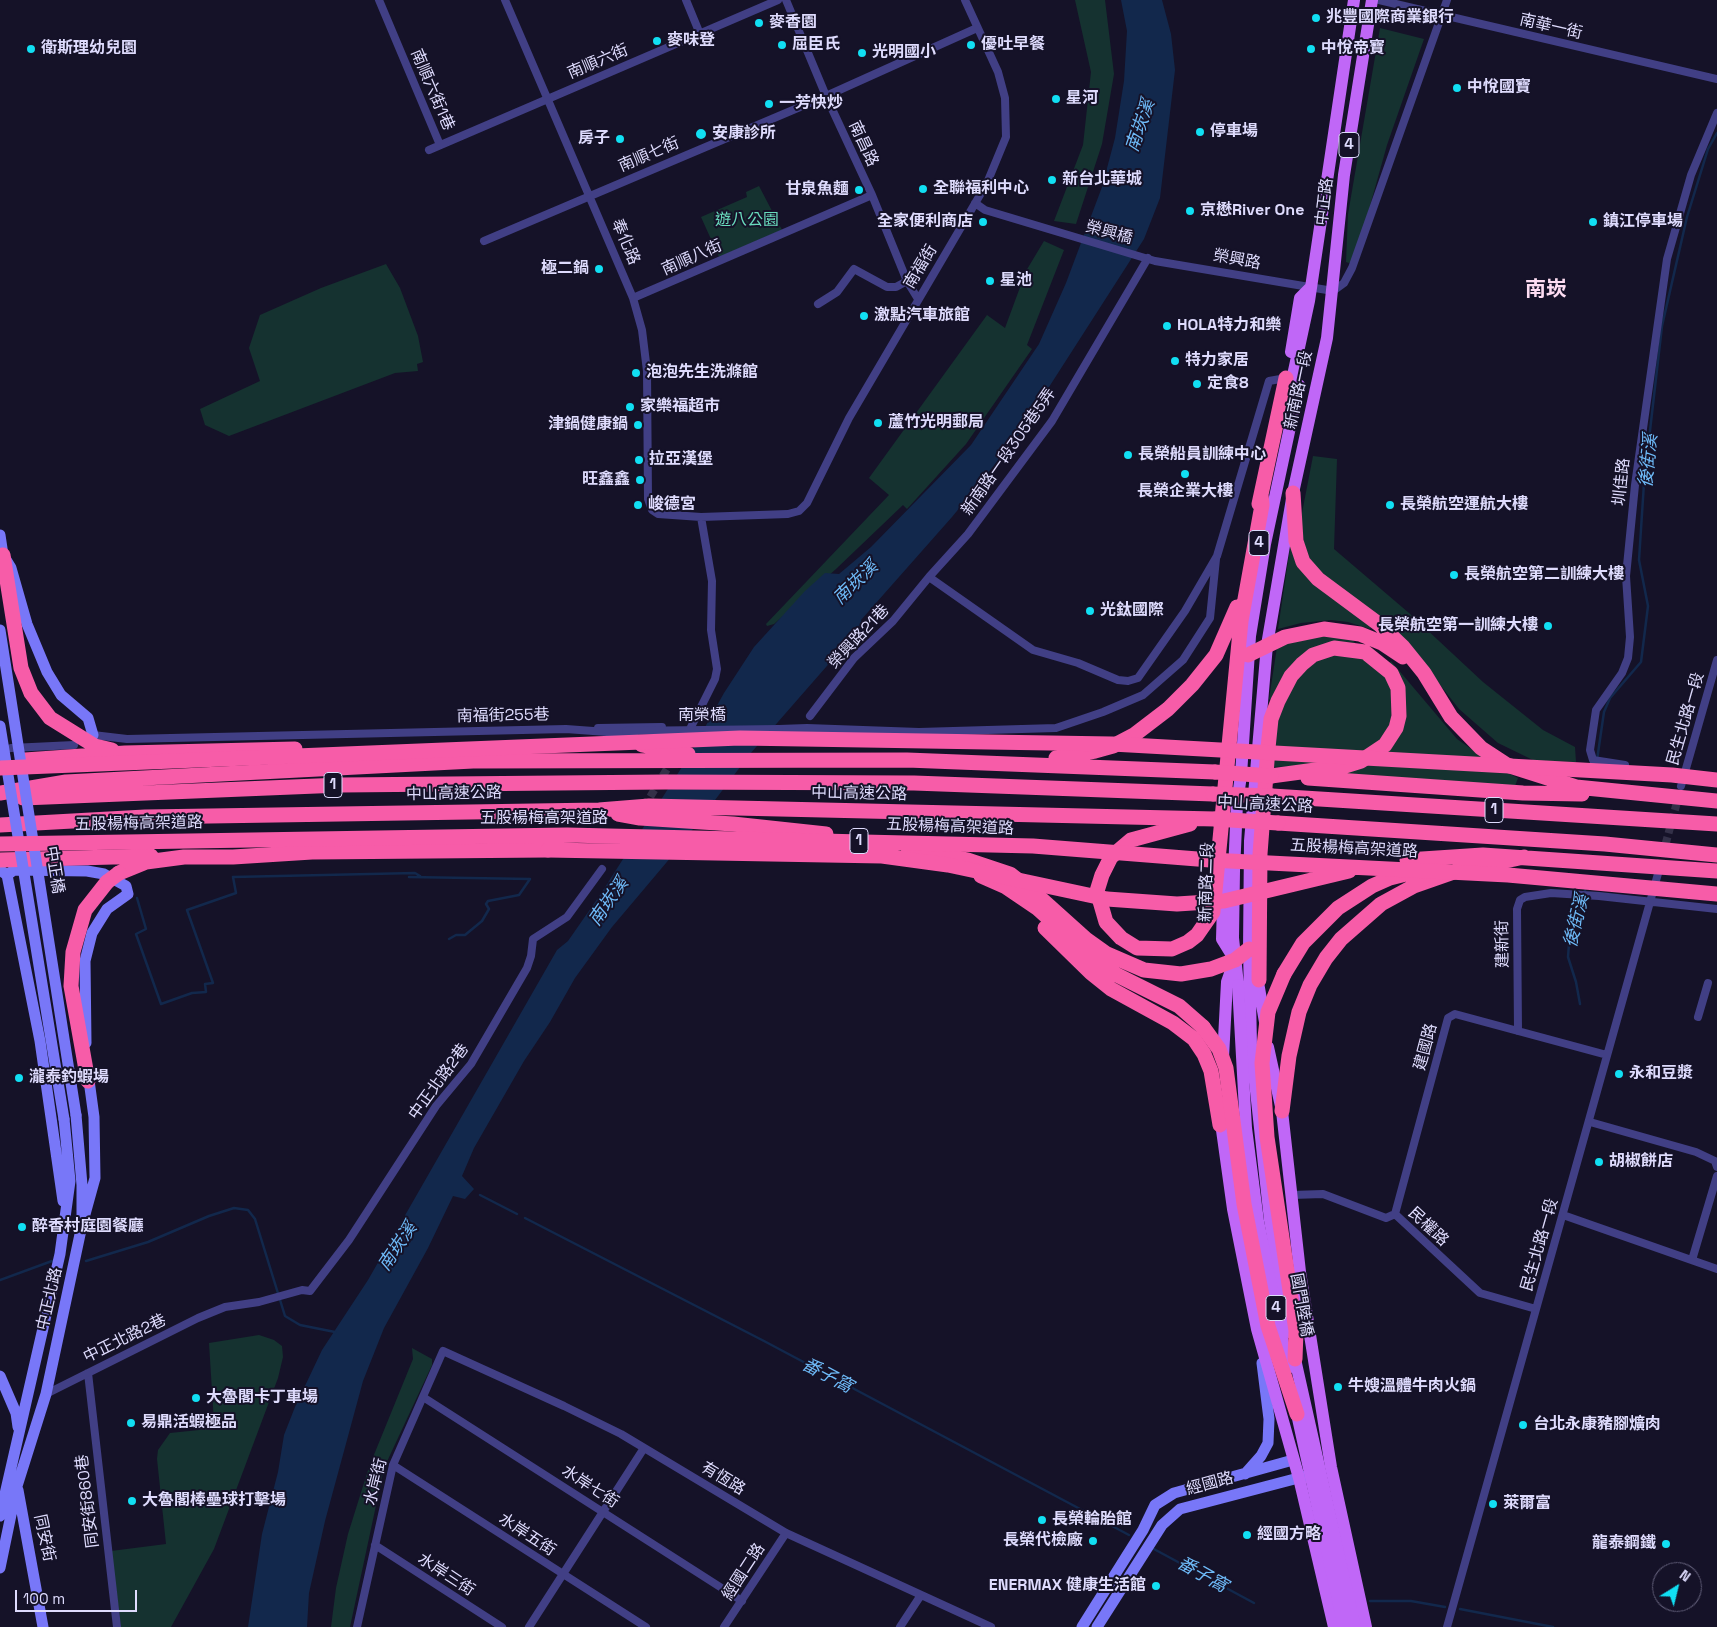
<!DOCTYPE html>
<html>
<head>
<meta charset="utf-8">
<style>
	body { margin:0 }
	#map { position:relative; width:1717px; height:1627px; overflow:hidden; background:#151228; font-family:"Space Grotesk",sans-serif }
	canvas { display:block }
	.north { position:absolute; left:1652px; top:1562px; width:50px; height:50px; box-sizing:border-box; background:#151228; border:1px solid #65627d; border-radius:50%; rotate:36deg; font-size:14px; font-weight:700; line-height:20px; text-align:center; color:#dedbfd }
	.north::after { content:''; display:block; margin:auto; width:18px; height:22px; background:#11dff3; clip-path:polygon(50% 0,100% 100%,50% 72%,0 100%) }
	.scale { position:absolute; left:15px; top:1590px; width:122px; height:22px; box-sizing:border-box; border:2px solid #dedbfd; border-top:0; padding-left:6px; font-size:15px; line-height:18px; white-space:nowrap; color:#dedbfd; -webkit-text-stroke:4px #151228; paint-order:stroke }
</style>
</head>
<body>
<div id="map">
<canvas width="1717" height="1627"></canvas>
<div class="north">N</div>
<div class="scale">100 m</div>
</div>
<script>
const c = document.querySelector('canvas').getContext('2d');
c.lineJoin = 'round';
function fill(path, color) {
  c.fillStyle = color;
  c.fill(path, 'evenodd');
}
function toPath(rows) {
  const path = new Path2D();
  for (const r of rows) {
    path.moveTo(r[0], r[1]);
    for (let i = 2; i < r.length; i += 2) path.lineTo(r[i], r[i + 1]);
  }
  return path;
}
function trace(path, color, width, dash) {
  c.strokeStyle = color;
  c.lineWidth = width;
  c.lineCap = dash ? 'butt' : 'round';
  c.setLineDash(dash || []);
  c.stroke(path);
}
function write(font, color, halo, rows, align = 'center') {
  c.font = font + ' "Space Grotesk","Noto Sans TC",sans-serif';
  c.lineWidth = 4;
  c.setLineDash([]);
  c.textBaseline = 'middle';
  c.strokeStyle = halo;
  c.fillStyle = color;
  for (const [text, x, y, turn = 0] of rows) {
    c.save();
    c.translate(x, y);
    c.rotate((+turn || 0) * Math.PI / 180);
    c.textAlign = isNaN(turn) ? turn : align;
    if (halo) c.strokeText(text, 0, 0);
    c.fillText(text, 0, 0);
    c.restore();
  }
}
fill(toPath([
	[1075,0,1105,0,1114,74,1102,144,1076,224,1054,221,1083,145,1091,72],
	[1380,28,1424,39,1387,145,1366,220,1352,261,1349,263,1346,262,1348,214],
	[759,186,782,230,719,257,701,217,747,197,746,192],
	[1044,241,1064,250,1027,345,1032,349,966,444,907,509,903,505,836,569,774,624,767,626,766,624,889,495,869,478,987,315,1005,328,1026,271],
	[386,264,400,288,418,336,423,362,417,364,418,371,395,373,229,436,205,425,200,409,260,381,249,348,260,315,321,288],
	[1313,456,1337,459,1334,549,1409,613,1483,682,1543,730,1575,747,1576,762,1535,761,1498,743,1459,709,1412,649,1323,578,1305,554,1301,518],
	[1291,541,1371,627,1370,629,1348,622,1331,620,1301,623,1278,629],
	[1327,636,1353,640,1355,643,1336,642,1272,701,1269,699,1277,647,1299,639],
	[1345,653,1369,661,1386,677,1394,698,1393,719,1384,737,1373,748,1313,766,1269,767,1278,719,1287,695,1303,671,1323,657],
	[1391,661,1457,739,1500,769,1518,778,1515,786,1334,775,1398,737,1389,664],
	[259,1335,274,1340,282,1346,283,1357,278,1378,214,1549,171,1627,121,1627,111,1551,166,1544,157,1459,158,1450,170,1433,199,1430,209,1428,214,1423,209,1343],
	[412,1348,432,1359,432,1365,384,1468,350,1627,331,1627,336,1588,348,1534,369,1467,413,1359]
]), '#153230');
fill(toPath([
	[1121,0,1162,0,1171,34,1175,70,1160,198,1144,239,1015,440,952,517,861,620,865,628,853,643,840,651,750,754,677,850,612,927,575,978,550,1022,524,1061,474,1148,462,1176,474,1189,465,1199,453,1196,428,1248,384,1328,363,1381,325,1521,309,1593,307,1627,248,1627,262,1534,278,1472,284,1435,295,1407,322,1350,368,1280,557,950,568,941,600,895,689,756,724,693,754,647,805,591,825,573,839,574,871,547,971,445,1039,344,1066,283,1102,187,1115,138,1124,81,1127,31]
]), '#12284c');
trace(toPath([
	[1597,760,1604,712,1610,698,1641,662,1648,606,1639,560,1644,483,1662,326,1687,217,1708,149,1717,133],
	[409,877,530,879,519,895,488,901,486,904,489,909,482,921,465,935,456,935,449,939],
	[137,898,146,929,136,934,161,1004,192,993,206,992,205,984,213,983,187,910,236,893,233,877,415,873,420,876],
	[1580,1004,1576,982,1568,957,1569,944,1586,887],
	[480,1195,517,1214],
	[525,1218,764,1341,1129,1535],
	[86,1261,148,1242,209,1216,234,1208,248,1210,255,1219,285,1316,300,1325,335,1332],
	[0,1280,52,1261],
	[1152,1548,1254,1603],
	[1370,1601,1411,1601,1445,1607],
	[1460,1609,1553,1627]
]), '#12284c', 2.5);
trace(toPath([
	[644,807,673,759],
	[1659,868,1679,795]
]), '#333048', 8, [8, 4]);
trace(toPath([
	[379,0,440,145],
	[505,0,633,298,642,330,647,371,648,499,652,510,658,514,701,517,788,514,799,511,807,503,849,418,987,183,1006,137,1005,98,998,72,965,0],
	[686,0,700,34],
	[786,0,826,96,872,195,907,281,918,299],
	[1379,0,1717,79],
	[429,150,778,0],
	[975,203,985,210,1155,261,1333,291,1344,283,1352,268,1447,0],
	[484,241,826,96,977,28],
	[633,298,872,195],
	[818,304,837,292,854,269,887,287,896,287,907,281],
	[929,577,1033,650,1078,663,1118,680,1128,681,1138,678,1185,611,1217,556,1269,381,1286,378],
	[810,716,854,658,893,621,929,577,968,534,1052,421,1148,258],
	[598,728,662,727],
	[779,729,807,728,919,732,1056,728,1103,712,1143,695,1183,660,1210,618,1216,559],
	[688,733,715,679,717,669,711,630,712,581,701,517],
	[93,735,127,739,566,729,634,734],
	[0,751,11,748,74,745],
	[1625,765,1593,760,1590,750,1596,710,1622,673,1628,658,1630,637,1626,576,1635,485,1667,259,1691,175,1717,113],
	[1681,786,1717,660],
	[1698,1017,1708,983],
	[1518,1031,1517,909,1520,900,1525,897,1551,893,1599,896,1717,909],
	[1590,1122,1696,1152,1715,1161,1717,1167],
	[1292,1195,1323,1194,1386,1218,1395,1214],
	[1395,1214,1448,1018,1455,1014,1607,1055],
	[1395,1214,1480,1293,1536,1309],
	[1563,1215,1717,1269],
	[1692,1260,1717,1176],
	[88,1373,117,1627],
	[46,1394,198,1318,225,1307,259,1302,302,1290,310,1291,349,1240,436,1106,471,1064,527,968,531,956,533,939,567,917,602,869],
	[423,1397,742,1601],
	[393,1465,646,1627],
	[375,1545,502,1627],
	[357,1627,393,1465,443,1351,564,1406,621,1434,786,1533,991,1627],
	[529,1627,644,1448],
	[724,1627,786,1533],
	[900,1627,921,1595],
	[1447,1627,1659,870]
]), '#413f85', 8);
trace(toPath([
	[0,535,3,555,11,568,27,624,47,672,61,695,88,718,93,735],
	[0,870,7,875,40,1041,63,1201],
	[7,875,14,870,87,871,104,874,126,886,128,894,107,909,92,933,85,961,86,1043],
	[82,1225,95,1178,94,1117,88,1073],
	[0,1376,16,1413,18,1427],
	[1245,1474,1261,1456,1268,1443,1269,1419,1262,1363],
	[18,1490,43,1627],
	[0,1516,60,1254,70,1181,64,1119],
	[0,1568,17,1486,46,1394,82,1225,82,1185,76,1115],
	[1082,1627,1143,1530,1155,1505,1174,1493,1293,1460],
	[1097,1627,1162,1525,1180,1509,1306,1476]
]), '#7877f8', 11);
trace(toPath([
	[1291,352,1300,298,1311,287],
	[1289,394,1309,301,1354,0],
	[1224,869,1222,939,1235,960],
	[1256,971,1265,1022],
	[1238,985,1233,938,1234,871,1237,804,1241,775,1250,636,1265,544,1299,385],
	[1268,1047,1282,1111,1300,1272,1331,1467,1366,1627],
	[1223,1058,1227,982,1234,962],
	[1220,1116,1233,1209,1257,1329,1299,1478,1334,1627],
	[1289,1332,1270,1220,1251,1045,1249,949,1250,841,1267,645,1293,493,1327,338,1344,175,1372,0]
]), '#c067f7', 12);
trace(toPath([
	[1293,493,1296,541,1303,562,1318,579,1380,625,1403,647,1424,673,1451,717,1481,748,1507,765,1576,787,1717,801],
	[1259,504,1286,378],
	[3,555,21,668,31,693,50,718,95,746,112,750],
	[1248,655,1285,637,1324,629,1360,634,1382,643,1403,657],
	[642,745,688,754],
	[1056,758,1095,751,1113,746,1134,735,1168,709,1192,685,1216,655,1237,607],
	[25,760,125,753,295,749],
	[1308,778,1523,793,1582,794],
	[0,793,66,782,473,761,907,760,1215,772],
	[1272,796,1717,824],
	[23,798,341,785,665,782,914,783,1213,794],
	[618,814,640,818,733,824,826,834],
	[1278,823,1605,844,1717,855],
	[1190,824,1131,840,1111,857,1102,875,1097,891,1106,922,1121,938,1137,948,1172,949,1188,942,1197,935,1213,912,1241,621,1262,505,1261,494],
	[0,825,145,817,599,810,649,806,1215,819],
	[908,848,968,860,1010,874,1037,895,1086,939,1107,954,1144,970,1181,974,1211,969,1235,960,1249,949],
	[0,860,151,856],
	[1407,860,1483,855,1717,871],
	[119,873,146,862,184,857,233,857,312,852,548,850],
	[981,876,1006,887,1037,908,1087,953,1115,974,1179,1006,1203,1027],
	[1045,928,1091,973,1111,989,1173,1023,1194,1039,1204,1054,1211,1071,1220,1125],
	[1284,974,1303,943,1338,908,1372,886,1390,878,1414,872],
	[1259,980,1260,854,1268,748,1271,719,1278,701,1291,676,1302,664,1313,655,1334,648,1365,652,1391,673,1398,688,1399,716,1396,728,1385,745,1361,761,1345,766,1271,776],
	[88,1081,71,986,73,952,85,910,107,882],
	[1282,1111,1289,1056,1299,1012,1310,985,1326,958,1341,939,1381,904,1414,886,1454,872,1524,857]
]), '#f75ca8', 15);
trace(toPath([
	[626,731,779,729]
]), '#413f85', 8);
trace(toPath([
	[0,630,76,1115],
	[0,726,64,1119]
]), '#7877f8', 11);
trace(toPath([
	[1238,985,1246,1128,1258,1221,1288,1368],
	[1295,1359,1355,1627],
	[1295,1405,1344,1627]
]), '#c067f7', 12);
trace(toPath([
	[0,768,740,738,1112,744,1672,775,1717,780],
	[1215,772,1271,776],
	[1213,794,1272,796],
	[1215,819,1278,823],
	[0,844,567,835,1033,846,1210,860,1508,875,1717,894],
	[548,850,882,856,948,865,1107,899,1177,904,1224,901,1349,871],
	[107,882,119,873],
	[1284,974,1268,1012,1262,1063,1267,1137,1296,1331,1295,1359],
	[1203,1027,1219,1049,1226,1068,1244,1204,1268,1326,1297,1414]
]), '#f75ca8', 15);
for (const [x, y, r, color] of [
	[1316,18,5,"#11dff3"],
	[759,23,5,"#11dff3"],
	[657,41,5,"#11dff3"],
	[782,45,5,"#11dff3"],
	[971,45,5,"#11dff3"],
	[31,49,5,"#11dff3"],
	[1311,49,5,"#11dff3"],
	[862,53,5,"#11dff3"],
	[1457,88,5,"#11dff3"],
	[1056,99,5,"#11dff3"],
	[769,104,5,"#11dff3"],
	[1200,132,5,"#11dff3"],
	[701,134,6,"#11dff3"],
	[620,139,5,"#11dff3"],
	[1052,180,5,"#11dff3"],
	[923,189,5,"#11dff3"],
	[859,190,5,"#11dff3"],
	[1190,211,5,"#11dff3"],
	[983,222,5,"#11dff3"],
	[1593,222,5,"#11dff3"],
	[599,269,5,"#11dff3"],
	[990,281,5,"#11dff3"],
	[864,316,5,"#11dff3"],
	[1167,326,5,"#11dff3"],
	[1175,361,5,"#11dff3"],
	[636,373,5,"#11dff3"],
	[1197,384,5,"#11dff3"],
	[630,407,5,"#11dff3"],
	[878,423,5,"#11dff3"],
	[638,425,5,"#11dff3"],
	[1128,455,5,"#11dff3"],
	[639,460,5,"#11dff3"],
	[1185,474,5,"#11dff3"],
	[640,480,5,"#11dff3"],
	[638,505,5,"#11dff3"],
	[1390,505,5,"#11dff3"],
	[1454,575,5,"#11dff3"],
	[1090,611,5,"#11dff3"],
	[1548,626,5,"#11dff3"],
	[1619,1074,5,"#11dff3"],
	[19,1078,5,"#11dff3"],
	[1599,1162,5,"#11dff3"],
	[22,1227,5,"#11dff3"],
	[1338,1387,5,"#11dff3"],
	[196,1398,5,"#11dff3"],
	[131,1423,5,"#11dff3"],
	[1523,1425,5,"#11dff3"],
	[132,1501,5,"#11dff3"],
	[1493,1504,5,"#11dff3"],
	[1042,1520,5,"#11dff3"],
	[1247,1535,5,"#11dff3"],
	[1093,1541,5,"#11dff3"],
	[1666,1544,5,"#11dff3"],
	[1156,1586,5,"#11dff3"]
]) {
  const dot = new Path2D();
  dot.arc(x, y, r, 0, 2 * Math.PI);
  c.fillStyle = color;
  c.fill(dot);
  trace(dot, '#151228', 2);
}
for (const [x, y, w] of [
	[1349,145,20],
	[1259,543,20],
	[333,785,18],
	[1494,810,18],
	[859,841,18],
	[1276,1308,20]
]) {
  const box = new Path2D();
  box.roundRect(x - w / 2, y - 12.5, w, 25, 4);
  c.fillStyle = '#151228';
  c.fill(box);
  trace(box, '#dedbfd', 1);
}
write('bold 15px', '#dedbfd', null, [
	["4",1349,145],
	["4",1259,543],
	["1",333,785],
	["1",1494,810],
	["1",859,841],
	["4",1276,1308]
]);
write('bold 16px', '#dedbfd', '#151228', [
	["兆豐國際商業銀行",1326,18],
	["麥香園",769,23],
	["麥味登",667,41],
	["屈臣氏",792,45],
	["優吐早餐",981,45],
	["衛斯理幼兒園",41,49],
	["中悅帝寶",1321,49],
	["光明國小",872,53],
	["中悅國寶",1467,88],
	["星河",1066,99],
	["一芳快炒",779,104],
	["停車場",1210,132],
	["安康診所",712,134],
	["房子",610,139,"right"],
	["新台北華城",1062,180],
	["全聯福利中心",933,189],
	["甘泉魚麵",849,190,"right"],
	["京懋River One",1200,211],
	["全家便利商店",973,222,"right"],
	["鎮江停車場",1603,222],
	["極二鍋",589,269,"right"],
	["星池",1000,281],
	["激點汽車旅館",874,316],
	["HOLA特力和樂",1177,326],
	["特力家居",1185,361],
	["泡泡先生洗滌館",646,373],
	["定食8",1207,384],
	["家樂福超市",640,407],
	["蘆竹光明郵局",888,423],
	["津鍋健康鍋",628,425,"right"],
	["長榮船員訓練中心",1138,455],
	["拉亞漢堡",649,460],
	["旺鑫鑫",630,480,"right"],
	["長榮企業大樓",1185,492,"center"],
	["峻德宮",648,505],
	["長榮航空運航大樓",1400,505],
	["長榮航空第二訓練大樓",1464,575],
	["光鈦國際",1100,611],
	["長榮航空第一訓練大樓",1538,626,"right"],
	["永和豆漿",1629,1074],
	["瀧泰釣蝦場",29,1078],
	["胡椒餅店",1609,1162],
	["醉香村庭園餐廳",32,1227],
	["牛嫂溫體牛肉火鍋",1348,1387],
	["大魯閣卡丁車場",206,1398],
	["易鼎活蝦極品",141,1423],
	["台北永康豬腳爌肉",1533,1425],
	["大魯閣棒壘球打擊場",142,1501],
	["萊爾富",1503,1504],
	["長榮輪胎館",1052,1520],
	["經國方略",1257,1535],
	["長榮代檢廠",1083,1541,"right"],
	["龍泰鋼鐵",1656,1544,"right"],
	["ENERMAX 健康生活館",1146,1586,"right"]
], 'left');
write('16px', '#dedbfd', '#151228', [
	["南華一街",1551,27,13],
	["南順六街",598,62,-23],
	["南順六街1巷",432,90,67],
	["南昌路",863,144,65],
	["南順七街",649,155,-23],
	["中正路",1325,202,-83],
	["榮興橋",1109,233,15],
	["奉化路",625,242,67],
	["南順八街",692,258,-24],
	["榮興路",1237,260,10],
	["南福街",921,267,-59],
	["新南路一段",1299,390,-78],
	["新南路一段305巷5弄",1009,452,-55],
	["圳佳路",1622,482,-84],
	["榮興路21巷",859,637,-47],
	["南福街255巷",503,716,-1],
	["南榮橋",702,716],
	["民生北路一段",1686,719,-74],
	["中山高速公路",454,794,-1],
	["中山高速公路",859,794,1],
	["中山高速公路",1265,805,3],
	["五股楊梅高架道路",544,819],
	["五股楊梅高架道路",139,824,-1],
	["五股楊梅高架道路",950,827,2],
	["五股楊梅高架道路",1354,849,3],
	["中正橋",54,870,81],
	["新南路二段",1207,882,-88],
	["建新街",1503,944,-91],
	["建國路",1426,1047,-75],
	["中正北路2巷",439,1082,-54],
	["民權路",1428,1227,43],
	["民生北路一段",1540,1245,-74],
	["中正北路",50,1299,-77],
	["國門陸橋",1301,1305,80],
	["中正北路2巷",125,1339,-26],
	["有恆路",723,1479,31],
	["水岸街",376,1482,-76],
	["經國路",1210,1484,-15],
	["水岸七街",590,1487,33],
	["同安街860巷",88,1501,-97],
	["水岸五街",527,1535,33],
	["同安街",44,1538,78],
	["經國二路",744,1572,-57],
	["水岸三街",446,1575,33]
]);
write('16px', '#69dbbd', '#151228', [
	["遊八公園",747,221]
]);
write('italic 18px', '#6ebaf8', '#151228', [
	["南崁溪",1141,126,-71],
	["後街溪",1649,461,-84],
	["南崁溪",856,583,-44],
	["南崁溪",609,902,-55],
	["後街溪",1577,921,-76],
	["南崁溪",398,1247,-56],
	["番子窩",827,1376,28],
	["番子窩",1202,1575,29]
]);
write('bold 21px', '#fddcf2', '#151228', [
	["南崁",1546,290]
]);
</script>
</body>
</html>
